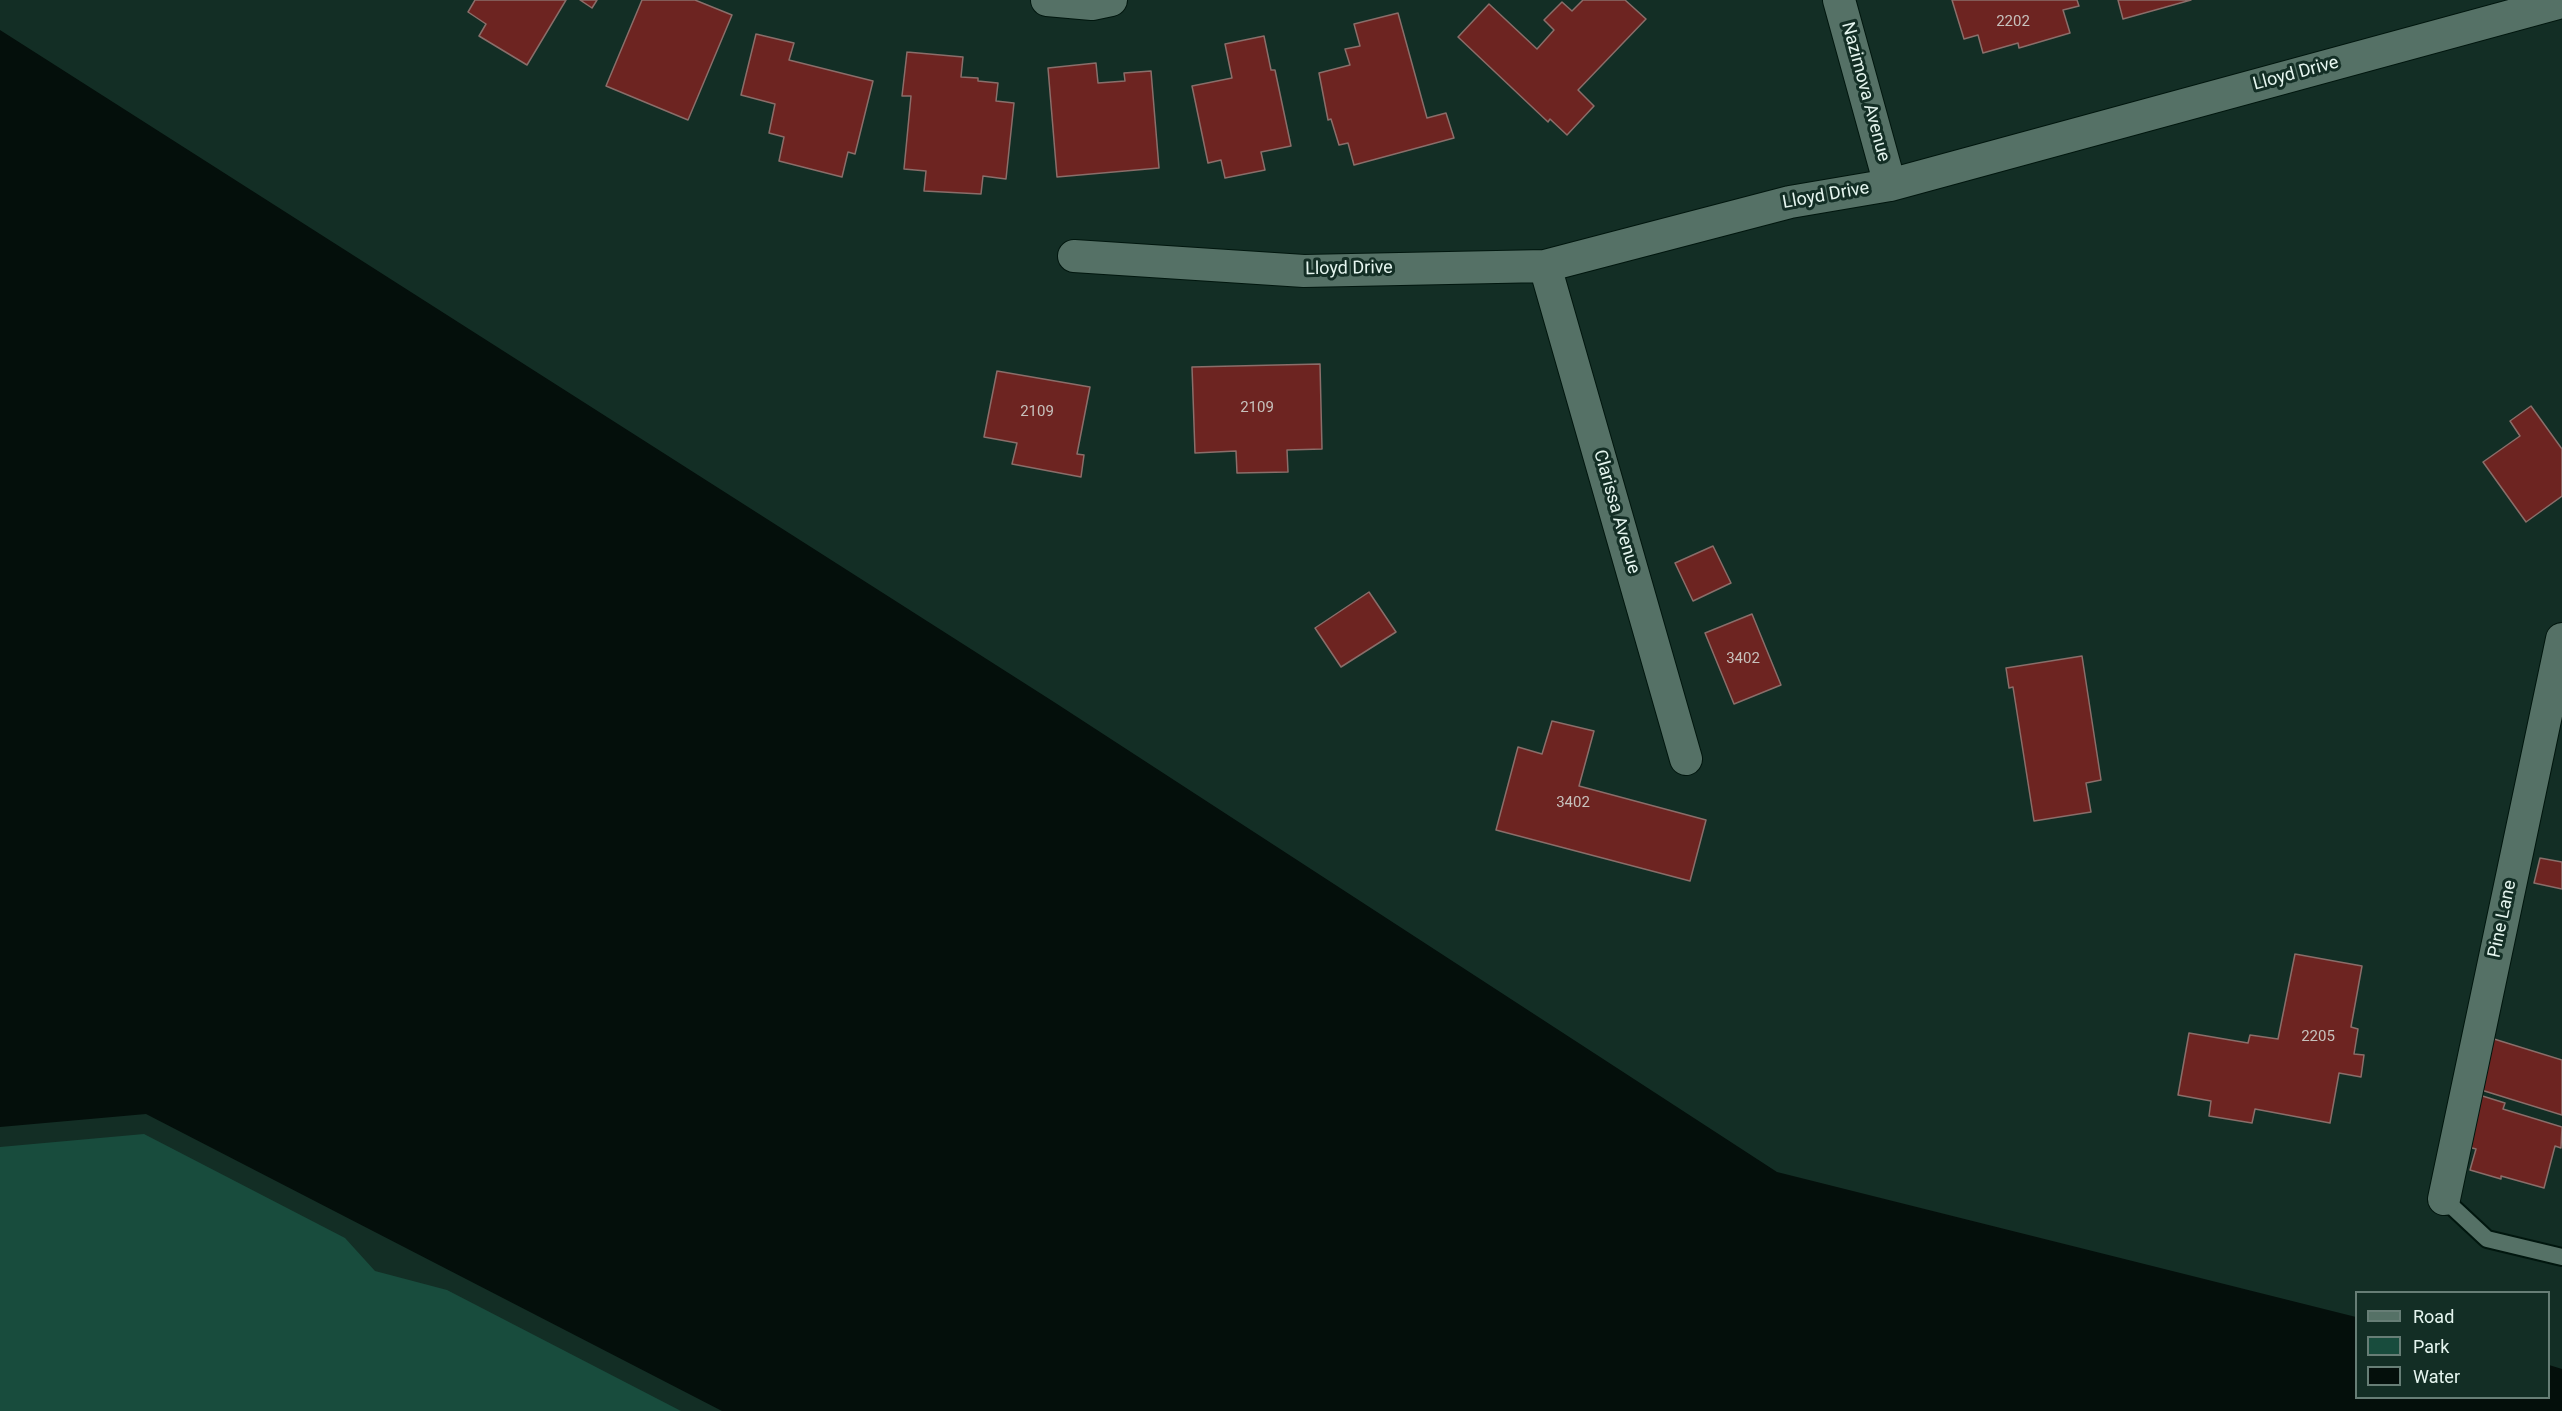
<!DOCTYPE html>
<html>
<head>
<meta charset="utf-8">
<style>
	body { margin:0 }
	#map { position:relative; width:2562px; height:1411px; overflow:hidden; background:#132e25; font-family:Roboto,sans-serif }
	canvas { display:block }
	.legend { position:absolute; left:2355px; top:1291px; width:195px; height:108px; box-sizing:border-box; background:#132e25; border:2px solid #677e76; margin:0; padding:8px 10px; list-style:none; font-size:18px; color:#e5f5ef }
	.legend li { display:flex; align-items:center; gap:12px; height:30px }
	.legend b { width:30px; border:2px solid #677e76 }
</style>
</head>
<body>
<div id="map">
<canvas width="2562" height="1411"></canvas>
<ul class="legend">
<li><b style="height:8px;background:#557166"></b>Road</li>
<li><b style="height:16px;background:#184c3d"></b>Park</li>
<li><b style="height:16px;background:#040f0b"></b>Water</li>
</ul>
</div>
<script>
const c = document.querySelector('canvas').getContext('2d');
c.lineJoin = 'round';
function fill(path, color) {
  c.fillStyle = color;
  c.fill(path, 'evenodd');
}
function toPath(rows) {
  const path = new Path2D();
  for (const r of rows) {
    path.moveTo(r[0], r[1]);
    for (let i = 2; i < r.length; i += 2) path.lineTo(r[i], r[i + 1]);
  }
  return path;
}
function trace(path, color, width, dash) {
  c.strokeStyle = color;
  c.lineWidth = width;
  c.lineCap = dash ? 'butt' : 'round';
  c.setLineDash(dash || []);
  c.stroke(path);
}
function write(font, color, halo, rows, align = 'center') {
  c.font = font + ' Roboto,sans-serif';
  c.lineWidth = 6;
  c.setLineDash([]);
  c.textBaseline = 'middle';
  c.strokeStyle = halo;
  c.fillStyle = color;
  for (const [text, x, y, turn = 0] of rows) {
    c.save();
    c.translate(x, y);
    c.rotate((+turn || 0) * Math.PI / 180);
    c.textAlign = isNaN(turn) ? turn : align;
    if (halo) c.strokeText(text, 0, 0);
    c.fillText(text, 0, 0);
    c.restore();
  }
}
fill(toPath([
	[144,1134,345,1238,375,1271,447,1290,681,1411,0,1411,0,1147]
]), '#184c3d');
fill(toPath([
	[0,30,1054,702,1777,1172,2356,1317,2356,1398,2548,1398,2549,1365,2562,1369,2562,1411,722,1411,146,1114,0,1127]
]), '#040f0b');
const building = toPath([
	[475,0,566,0,527,65,479,36,486,24,468,12,475,0],
	[580,0,597,0,592,8,580,0],
	[642,0,695,0,732,15,688,120,606,86,642,0],
	[1583,0,1625,0,1646,19,1578,90,1594,106,1567,135,1550,119,1548,122,1458,37,1489,4,1537,49,1554,30,1544,20,1562,2,1572,11,1583,0],
	[1952,0,2077,0,2079,6,2063,10,2070,33,2019,48,2018,43,1983,53,1978,35,1964,39,1952,0],
	[2118,0,2191,0,2123,19,2118,0],
	[1398,13,1427,118,1446,113,1454,138,1354,165,1348,143,1339,145,1331,119,1328,120,1319,73,1350,65,1345,49,1360,46,1354,24,1398,13],
	[756,34,794,43,789,60,873,81,855,154,848,152,842,177,779,161,784,137,769,133,775,104,741,95,756,34],
	[1264,36,1271,70,1275,70,1291,146,1261,152,1265,170,1225,178,1221,160,1208,163,1192,86,1232,78,1225,44,1264,36],
	[907,52,963,57,961,77,978,78,978,81,998,83,996,101,1014,103,1006,179,983,176,981,194,924,191,926,171,904,169,911,96,902,96,907,52],
	[1096,63,1098,83,1125,81,1124,73,1151,71,1159,168,1057,177,1048,68,1096,63],
	[1320,364,1322,449,1287,450,1288,472,1237,473,1236,451,1195,453,1192,367,1320,364],
	[997,371,1090,387,1077,454,1084,455,1081,477,1012,464,1017,443,984,437,997,371],
	[2531,406,2562,449,2562,496,2526,522,2483,462,2520,436,2510,421,2531,406],
	[1713,546,1731,583,1693,601,1675,563,1713,546],
	[1369,592,1396,632,1341,667,1315,628,1369,592],
	[1752,614,1781,685,1734,704,1705,633,1752,614],
	[2082,656,2101,780,2086,783,2091,812,2034,821,2013,687,2009,688,2006,668,2082,656],
	[1552,721,1594,731,1579,786,1706,820,1690,881,1496,830,1518,747,1542,754,1552,721],
	[2540,858,2562,862,2562,889,2534,883,2540,858],
	[2295,954,2362,966,2351,1027,2358,1029,2354,1054,2364,1055,2361,1077,2339,1073,2330,1123,2255,1109,2252,1123,2209,1116,2211,1101,2178,1095,2189,1033,2248,1043,2250,1035,2278,1039,2295,954],
	[2494,1039,2562,1060,2562,1115,2478,1089,2494,1039],
	[2476,1094,2505,1103,2503,1109,2562,1127,2561,1148,2555,1146,2544,1188,2501,1176,2501,1179,2470,1170,2476,1149,2461,1145,2476,1094]
]);
fill(building, '#6d2421');
trace(building, '#8a6e6a', 1.5);
const service = toPath([
	[2444,1199,2487,1239,2562,1257]
]);
const minor = toPath([
	[1047,0,1092,4,1111,0],
	[1839,0,1890,185],
	[1074,256,1304,271,1545,266,1790,202,1890,185,2562,2],
	[1545,266,1686,759],
	[2444,1199,2562,639]
]);
trace(service, '#00160e', 20);
trace(minor, '#00160e', 34);
trace(service, '#557166', 16);
trace(minor, '#557166', 32);
write('15px', '#c7c1bc', null, [
	["2202",2013,22],
	["2109",1257,408],
	["2109",1037,412],
	["3402",1743,659],
	["3402",1573,803],
	["2205",2318,1037]
]);
write('18px', '#e5f5ef', '#132e25', [
	["Lloyd Drive",2296,74,-15],
	["Nazimova Avenue",1865,92,75],
	["Lloyd Drive",1826,196,-10],
	["Lloyd Drive",1349,269,-1],
	["Clarissa Avenue",1616,512,74],
	["Pine Lane",2503,919,-78]
]);
</script>
</body>
</html>
